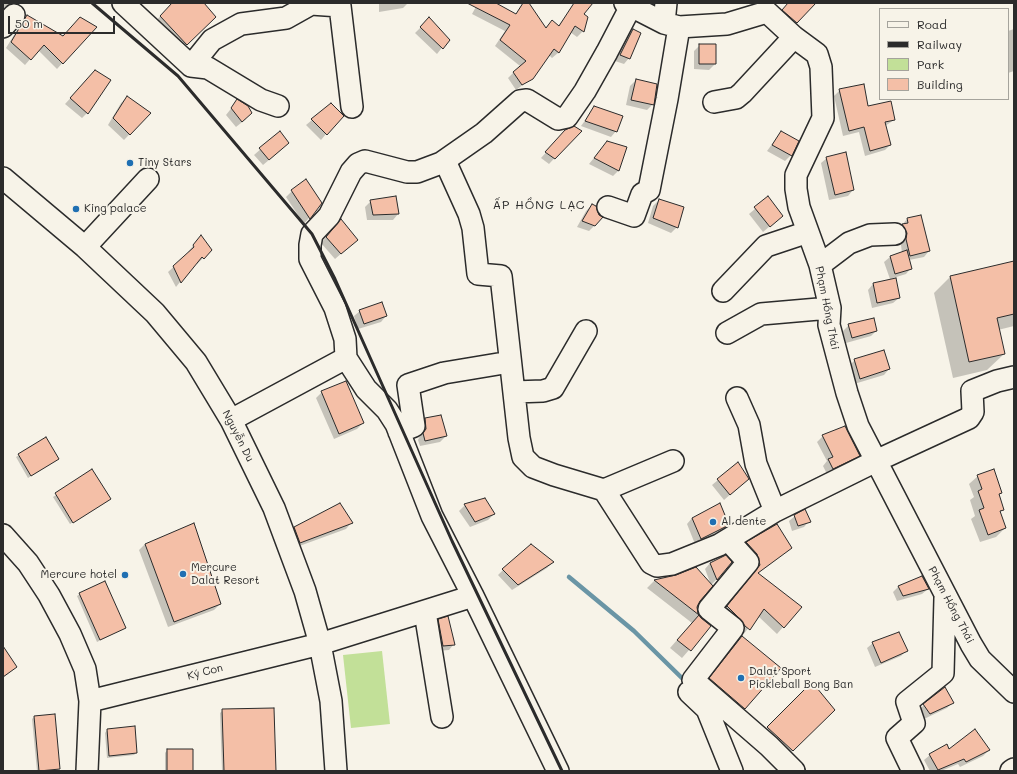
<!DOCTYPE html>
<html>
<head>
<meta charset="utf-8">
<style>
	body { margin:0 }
	#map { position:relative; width:1017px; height:774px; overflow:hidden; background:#f7f3e8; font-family:Mali,sans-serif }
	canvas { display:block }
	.frame { position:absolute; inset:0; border:4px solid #2b2b2b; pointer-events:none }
	.legend { position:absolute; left:879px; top:8px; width:130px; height:92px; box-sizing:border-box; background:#f7f3e8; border:1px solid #a5a39c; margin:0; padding:5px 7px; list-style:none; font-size:12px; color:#2b2b2b }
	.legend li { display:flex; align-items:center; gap:8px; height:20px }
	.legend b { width:20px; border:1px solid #a5a39c }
	.scale { position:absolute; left:8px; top:16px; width:107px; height:18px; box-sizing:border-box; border:2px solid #2b2b2b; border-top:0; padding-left:5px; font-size:12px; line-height:14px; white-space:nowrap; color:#2b2b2b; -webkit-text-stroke:3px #f7f3e8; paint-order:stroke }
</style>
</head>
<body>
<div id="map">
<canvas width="1017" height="774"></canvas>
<div class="frame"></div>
<ul class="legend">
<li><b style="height:5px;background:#f7f3e8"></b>Road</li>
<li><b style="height:5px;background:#2b2b2b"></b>Railway</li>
<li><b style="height:11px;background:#c2e098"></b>Park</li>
<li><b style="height:11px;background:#f4bfa7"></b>Building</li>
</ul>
<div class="scale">50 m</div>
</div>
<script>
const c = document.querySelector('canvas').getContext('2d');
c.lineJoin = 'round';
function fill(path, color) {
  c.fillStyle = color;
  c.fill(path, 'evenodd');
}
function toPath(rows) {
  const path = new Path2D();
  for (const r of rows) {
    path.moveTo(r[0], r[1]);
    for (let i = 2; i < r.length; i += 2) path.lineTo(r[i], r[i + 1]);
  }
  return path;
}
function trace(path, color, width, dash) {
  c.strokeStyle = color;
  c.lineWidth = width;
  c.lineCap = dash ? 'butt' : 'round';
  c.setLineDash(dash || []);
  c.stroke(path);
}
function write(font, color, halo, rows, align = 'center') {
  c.font = font + ' Mali,sans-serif';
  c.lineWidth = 4;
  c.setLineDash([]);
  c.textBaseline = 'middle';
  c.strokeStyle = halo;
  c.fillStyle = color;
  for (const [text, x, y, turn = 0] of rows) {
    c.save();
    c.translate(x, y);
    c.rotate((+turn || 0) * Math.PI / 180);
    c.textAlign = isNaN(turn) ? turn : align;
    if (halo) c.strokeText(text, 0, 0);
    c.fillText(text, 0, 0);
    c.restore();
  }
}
fill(toPath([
	[382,651,390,724,351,728,343,655]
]), '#c2e098');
fill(toPath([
	[3,3,14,3,8,9,3,10],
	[172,3,203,3,215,17,181,50,155,22],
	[379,3,408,3,403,8,379,12],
	[478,3,494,3,515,15,523,3,528,3,545,28,552,21,558,26,576,3,591,3,583,14,587,17,583,31,577,37,570,32,558,53,552,58,549,55,532,78,516,90,508,78,520,66,495,46,505,31,472,14],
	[789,3,814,3,791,28,777,16],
	[27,17,62,37,95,27,57,69,38,50,25,65,6,48,22,22],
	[429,19,448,40,437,54,415,33],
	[1014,29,1014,71,1008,73,1008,31],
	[633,30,629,58,624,64,615,61,627,36],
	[700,45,715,64,709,70,694,69,694,51],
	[90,77,87,113,82,118,65,104],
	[636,80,653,104,647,110,626,105,630,86],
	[840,90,867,108,894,120,885,126,890,145,885,150,865,156,859,132,843,136,834,96],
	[127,97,150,113,124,140,108,125,121,103],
	[237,101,246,119,236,127,226,115],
	[331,104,326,134,321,140,306,125],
	[595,107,616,131,611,137,581,126],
	[580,131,549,164,541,158,560,137],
	[280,132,282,149,263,165,254,155],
	[781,132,791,155,785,161,767,151],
	[607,142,619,170,613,176,589,164],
	[827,158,853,190,848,196,829,200,821,163],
	[292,191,321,203,304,224,286,197],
	[395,198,398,214,393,220,367,220,365,207,371,201],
	[768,198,776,221,763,232,749,214],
	[659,200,677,227,671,233,648,223,653,206],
	[592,205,595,225,589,231,577,227,586,211],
	[921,216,929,251,924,257,909,260,911,268,906,274,890,279,884,262,890,257,902,253,901,245,902,239,897,231,907,219],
	[336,226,351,245,335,259,321,243],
	[201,236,211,250,197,264,196,262,176,287,168,272,189,253,188,252],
	[1014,262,1014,326,998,330,1004,354,987,370,953,378,934,293,950,277],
	[873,284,899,298,893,303,872,308,868,290],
	[360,311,386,316,381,322,358,329,354,316],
	[849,325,876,331,871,336,846,343,843,331],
	[855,360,889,369,884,375,854,384,849,366],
	[322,392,363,423,357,429,334,439,316,398],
	[425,419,446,436,440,442,420,446,418,440,420,436,420,425],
	[823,436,859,455,853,461,827,474,823,466,827,461,817,442],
	[46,438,58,459,28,478,16,457],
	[92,471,107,501,70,524,53,497],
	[978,476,1001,493,998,496,1003,509,1000,513,1005,528,996,537,980,542,971,519,975,516,970,500,974,497,969,484],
	[748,479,724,500,712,485,718,480],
	[485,499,494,514,488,520,470,527,459,511,465,505],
	[795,516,809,521,804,527,792,531,789,521],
	[692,518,728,525,722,530,695,544,687,524],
	[351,523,346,529,294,548,289,533,294,527],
	[194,525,220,604,214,610,168,627,139,550,145,544],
	[776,525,791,548,757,574,783,627,777,634,758,616,742,636,721,613,753,573,751,561,740,550,747,543],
	[553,562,547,568,512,590,498,575,503,570],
	[731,562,716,580,711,585,705,569,710,563],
	[677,576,699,601,696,607,697,614,710,626,682,658,670,648,692,623,647,588,654,581],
	[922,577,928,589,922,594,897,601,893,592,898,587],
	[80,594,125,628,97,642,77,596],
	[439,620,454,644,449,650,437,651,433,626],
	[742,637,780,668,732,720,699,690,731,648],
	[873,643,906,651,901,656,875,667,867,648],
	[3,647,16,667,3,678],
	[812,684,834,710,784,759,760,736],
	[953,702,947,708,924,719,918,711,924,705],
	[223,710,275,771,222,771,220,713],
	[54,715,59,769,57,771,37,771,32,719,34,717],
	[107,730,136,753,134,755,107,758,105,733],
	[167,750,192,771,165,771,165,753],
	[949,750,989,750,983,756,960,767,958,764,941,771,930,771,924,760,930,755]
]), '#0003');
trace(toPath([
	[569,577,634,631,687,683]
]), '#6a95a5', 4.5);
const building = toPath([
	[172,3,204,3,216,17,187,45,160,16,172,3],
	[467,3,496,3,516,14,523,3,529,3,546,28,552,20,559,26,574,3,593,3,584,14,588,17,584,32,575,26,559,53,554,49,533,79,522,85,513,72,526,61,500,40,510,25,467,3],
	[788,3,816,3,797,23,782,10,788,3],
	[27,15,63,36,80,17,97,27,63,64,44,45,31,60,11,42,27,15],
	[429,17,450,40,443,49,420,27,429,17],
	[633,29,641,33,630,59,620,55,633,29],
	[699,44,716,44,716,64,699,64,699,44],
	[95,70,111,80,88,114,70,98,95,70],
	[636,79,657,84,654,105,631,100,636,79],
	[864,84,868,106,891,101,895,120,885,122,891,145,870,151,864,127,849,131,839,89,864,84],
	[127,96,151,113,130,135,113,118,127,96],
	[237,99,248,106,252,113,242,122,231,108,237,99],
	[331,103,344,116,327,135,311,119,331,103],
	[594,106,623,116,617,132,585,121,594,106],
	[574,126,582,131,555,159,545,152,565,130,574,126],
	[280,131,289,143,269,160,259,148,280,131],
	[781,131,799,141,792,156,772,145,781,131],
	[607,141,627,147,619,171,594,158,607,141],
	[846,152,854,190,835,195,826,157,846,152],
	[306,179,322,203,310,219,291,190,306,179],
	[396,196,399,214,373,215,370,200,396,196],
	[768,196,783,216,770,227,754,207,768,196],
	[659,199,684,207,678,228,653,218,659,199],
	[592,204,596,206,599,215,603,217,595,226,582,221,592,204],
	[921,215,930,251,910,256,906,239,907,233,902,224,908,223,907,218,921,215],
	[341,219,358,240,341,254,326,237,341,219],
	[201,235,212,250,204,259,202,257,181,283,173,266,194,247,193,245,201,235],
	[907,250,912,269,895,274,890,256,907,250],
	[1014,261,1014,314,997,318,1005,354,969,362,950,276,1014,261],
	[896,278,900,298,877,303,873,283,896,278],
	[382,302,387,316,364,324,359,310,382,302],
	[874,318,877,331,852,338,848,324,874,318],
	[884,350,890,369,860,379,854,359,884,350],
	[346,381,364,423,339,434,321,391,346,381],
	[441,415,447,436,425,441,423,433,426,429,425,418,441,415],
	[845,426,860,456,833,469,828,459,833,457,822,435,845,426],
	[46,437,59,459,31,476,18,454,46,437],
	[738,462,749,479,730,495,717,479,738,462],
	[92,469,111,499,73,523,55,493,92,469],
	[994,469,1002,493,999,494,1004,510,1000,511,1006,528,988,535,979,510,984,508,978,491,982,489,977,475,994,469],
	[485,498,495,514,475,522,464,504,485,498],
	[340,503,353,523,300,543,294,527,340,503],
	[720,503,729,525,701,539,692,518,720,503],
	[805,509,811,522,798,526,794,515,805,509],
	[194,523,221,604,174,622,145,544,194,523],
	[777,524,792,548,758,573,802,607,784,628,764,609,750,630,745,626,740,619,727,606,726,607,760,565,757,554,746,542,777,524],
	[531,544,554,562,518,585,502,569,531,544],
	[726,555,732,562,717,580,710,563,726,555],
	[696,567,713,586,700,601,697,607,698,614,701,618,711,626,691,651,677,640,699,615,654,580,676,575,696,567],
	[922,576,929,589,903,596,898,586,922,576],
	[105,581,126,628,100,640,79,593,105,581],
	[448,616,455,645,443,646,438,619,448,616],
	[899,632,908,651,881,663,872,642,899,632],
	[742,636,781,668,745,709,709,678,742,636],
	[3,646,17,667,3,677,3,646],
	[812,682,835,710,793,751,767,727,812,682],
	[945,687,954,703,930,714,923,704,945,687],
	[274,708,276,771,224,771,222,709,274,708],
	[55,714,60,769,39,771,34,716,55,714],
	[135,726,137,753,109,756,107,729,135,726],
	[975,729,990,750,966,762,964,759,938,770,929,754,947,744,949,749,975,729],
	[167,749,193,749,193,771,167,771,167,749]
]);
fill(building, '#f4bfa7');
trace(building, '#2b2b2b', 1);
const minor = toPath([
	[123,3,191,66],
	[625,3,664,23,679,27,727,24,767,12,794,37,817,54,821,67,823,118,796,175,796,189,799,207,820,265,830,308,829,325,847,393,858,426,971,644,980,659,1014,692],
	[664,23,666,3],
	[3,27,14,15],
	[191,66,212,40,241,24,286,18,311,4,340,6,352,107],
	[191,66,208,68,261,100,278,106],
	[714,102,736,98,742,93,794,37],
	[445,161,469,214,473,228,478,274,501,276,519,438,523,457,533,467,554,475,604,490,651,563,657,566,672,564,719,545,775,511,878,460,969,418,973,412,972,391,997,381,1014,377],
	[3,178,85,247,155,313,196,362,231,420,274,508,305,591,320,644,331,701,336,771],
	[608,207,634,216,642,194,649,190,667,99,679,27],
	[85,247,148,179],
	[820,265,849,243,870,235,895,234],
	[723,291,766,246,808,232],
	[727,333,761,314,830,308],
	[514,392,543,391,553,388,586,331],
	[737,398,749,425,756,464,775,511],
	[231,420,346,358],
	[399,432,414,426,408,385,444,373,510,362],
	[604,490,673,461],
	[3,535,28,563,49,595,70,634,85,669,90,701,87,771],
	[728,540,748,562,709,609,733,628,693,680,769,746,794,771],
	[425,612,442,717],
	[689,692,707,709,732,771],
	[90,701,320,644,473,596],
	[558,771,473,596,432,516,396,424,387,410,366,389,346,358,345,339,335,308,310,259,310,245,312,234,329,216,351,172,358,164,365,161,407,172,417,172,441,163,484,133,520,101,527,100,558,119,567,117,585,91,607,52,631,6],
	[913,771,897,738,914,723,907,702,943,673,945,598],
	[1011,771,1014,769]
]);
trace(minor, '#2b2b2b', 24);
trace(minor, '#f7f3e8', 21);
trace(toPath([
	[92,3,178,76,312,234,335,279,452,541,562,771]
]), '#2b2b2b', 3);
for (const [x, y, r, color] of [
	[130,163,4,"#1f6fb2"],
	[76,209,4,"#1f6fb2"],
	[713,522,4,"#1f6fb2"],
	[183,574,4,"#1f6fb2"],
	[125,575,4,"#1f6fb2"],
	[741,678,4,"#1f6fb2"]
]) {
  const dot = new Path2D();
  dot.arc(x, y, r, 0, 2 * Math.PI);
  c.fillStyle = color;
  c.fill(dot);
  trace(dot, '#f7f3e8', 1.5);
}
write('11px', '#2b2b2b', '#f7f3e8', [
	["Tiny Stars",138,163],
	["King palace",84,209],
	["Al dente",721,522],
	["Mercure",191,568],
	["Dalat Resort",191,581],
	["Mercure hotel",117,575,"right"],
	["Dalat Sport",749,672],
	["Pickleball Bong Ban",749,685]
], 'left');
write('11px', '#2b2b2b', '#f7f3e8', [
	["Phạm Hồng Thái",827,308,79],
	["Nguyễn Du",238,436,63],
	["Phạm Hồng Thái",951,605,62],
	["Ký Con",205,672,-14]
]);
c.letterSpacing = '1px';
write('12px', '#2b2b2b', '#f7f3e8', [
	["ẤP HỒNG LẠC",539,205]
]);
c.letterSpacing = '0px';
</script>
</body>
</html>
